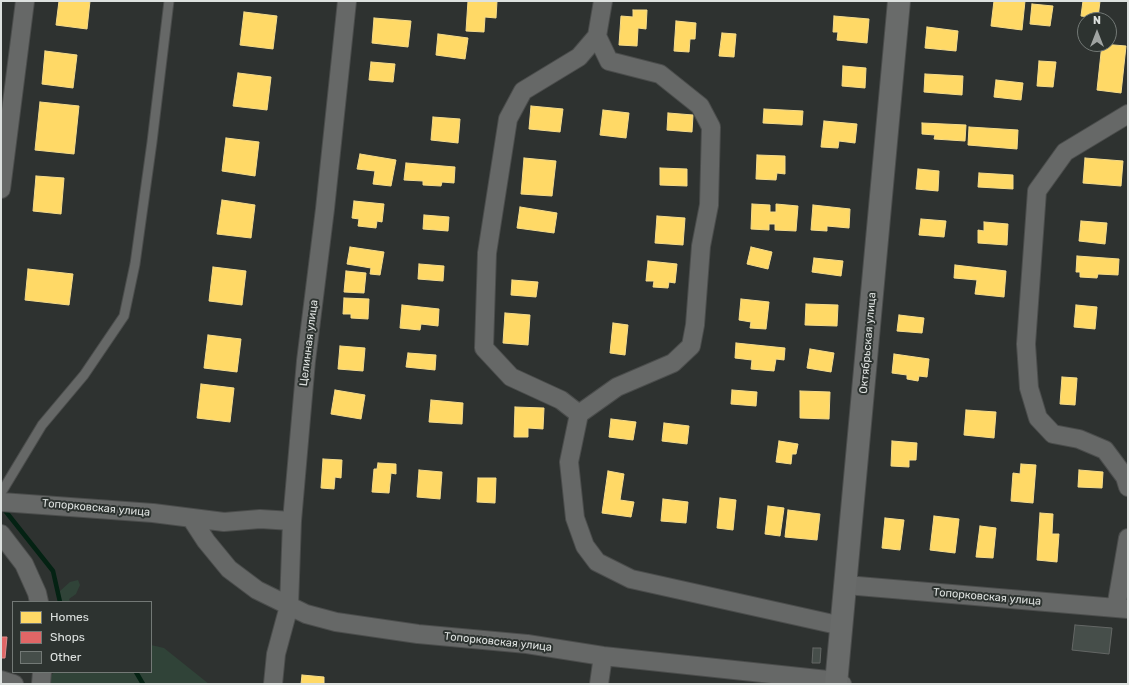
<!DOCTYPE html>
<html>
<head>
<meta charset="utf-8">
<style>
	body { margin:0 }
	#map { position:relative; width:1129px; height:685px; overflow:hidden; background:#2e3230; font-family:Rubik,sans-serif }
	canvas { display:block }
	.frame { position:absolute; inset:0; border:2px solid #dde1df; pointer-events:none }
	.legend { position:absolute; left:12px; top:601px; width:140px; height:72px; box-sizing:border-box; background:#2d3330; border:1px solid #737976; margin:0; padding:5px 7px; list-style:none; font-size:12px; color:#dde1df }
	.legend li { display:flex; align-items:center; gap:8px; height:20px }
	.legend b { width:20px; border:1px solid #737976 }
	.north { position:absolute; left:1077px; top:12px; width:40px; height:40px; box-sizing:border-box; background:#2d3330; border:1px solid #737976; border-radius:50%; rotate:0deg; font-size:11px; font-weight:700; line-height:16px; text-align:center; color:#dde1df }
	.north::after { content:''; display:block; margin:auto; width:14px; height:18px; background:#a0a4a2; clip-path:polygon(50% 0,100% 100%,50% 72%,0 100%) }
</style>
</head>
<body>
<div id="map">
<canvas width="1129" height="685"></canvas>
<div class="frame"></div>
<ul class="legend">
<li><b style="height:11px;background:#ffd966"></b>Homes</li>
<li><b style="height:11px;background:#e06666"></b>Shops</li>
<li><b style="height:11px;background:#464e4a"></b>Other</li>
</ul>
<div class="north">N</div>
</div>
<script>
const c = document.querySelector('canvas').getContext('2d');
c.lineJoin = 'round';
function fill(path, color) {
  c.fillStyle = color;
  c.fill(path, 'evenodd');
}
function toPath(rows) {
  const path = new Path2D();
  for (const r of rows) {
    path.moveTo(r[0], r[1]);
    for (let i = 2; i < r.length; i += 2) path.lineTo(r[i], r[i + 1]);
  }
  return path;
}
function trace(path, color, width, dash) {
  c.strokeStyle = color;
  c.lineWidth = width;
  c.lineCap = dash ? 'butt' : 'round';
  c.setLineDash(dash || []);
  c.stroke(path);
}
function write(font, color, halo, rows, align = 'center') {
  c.font = font + ' Rubik,sans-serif';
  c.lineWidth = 4;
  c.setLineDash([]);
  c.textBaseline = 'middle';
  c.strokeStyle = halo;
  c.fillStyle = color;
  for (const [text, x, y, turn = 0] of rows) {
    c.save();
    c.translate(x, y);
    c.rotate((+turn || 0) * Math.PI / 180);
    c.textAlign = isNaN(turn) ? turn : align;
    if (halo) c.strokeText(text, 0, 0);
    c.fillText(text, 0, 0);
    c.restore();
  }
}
fill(toPath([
	[78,580,80,585,76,594,69,599,70,602,57,602,60,591,70,582],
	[151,645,164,648,209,684,51,684,50,677,54,672,151,672]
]), '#304338');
const homes = toPath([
	[59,1,90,1,87,29,56,25,59,1],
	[468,1,497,1,496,18,485,17,484,32,466,31,468,1],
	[994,1,1025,1,1022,30,991,26,994,1],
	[1083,1,1100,1,1098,18,1081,16,1083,1],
	[1032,4,1053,6,1050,26,1030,24,1032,4],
	[633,10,647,10,646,29,638,28,637,46,619,45,621,16,633,17,633,10],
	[244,12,277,16,273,49,240,45,244,12],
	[834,16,869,19,867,43,837,40,838,32,833,32,834,16],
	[374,18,411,21,408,47,372,43,374,18],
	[676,21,696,23,695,39,690,39,689,52,674,51,676,21],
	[927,27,958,31,956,51,925,48,927,27],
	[722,33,736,34,734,57,719,56,722,33],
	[438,34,468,38,465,59,436,55,438,34],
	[1102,44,1126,46,1121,93,1097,90,1102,44],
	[45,51,77,55,73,88,42,84,45,51],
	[1039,61,1056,62,1053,87,1037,86,1039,61],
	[371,62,395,64,393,82,369,80,371,62],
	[843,66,866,68,865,88,842,86,843,66],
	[238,73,271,77,267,110,233,106,238,73],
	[925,74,963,76,962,95,924,92,925,74],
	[996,80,1023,83,1021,100,994,97,996,80],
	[40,102,79,106,74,154,35,150,40,102],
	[531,106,563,109,560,132,529,129,531,106],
	[764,109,803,111,802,125,763,123,764,109],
	[603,110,629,113,626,138,600,135,603,110],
	[668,113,693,115,692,132,667,130,668,113],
	[433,117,460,119,458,143,431,140,433,117],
	[824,121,857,124,855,143,839,141,838,148,821,147,824,121],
	[922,123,966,125,965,141,934,139,935,135,922,134,922,123],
	[969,127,1018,130,1017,149,968,145,969,127],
	[226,138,259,142,255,176,222,171,226,138],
	[360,154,396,160,391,186,373,184,375,171,357,169,360,154],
	[757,155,785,156,785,174,777,173,776,180,756,179,757,155],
	[524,158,556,161,552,196,521,194,524,158],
	[1085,158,1123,161,1121,186,1083,183,1085,158],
	[406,163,455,167,454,183,442,182,441,186,423,185,423,181,404,180,406,163],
	[660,168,687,169,687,186,660,185,660,168],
	[918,169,939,171,938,191,916,189,918,169],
	[979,173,1013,175,1013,189,978,187,979,173],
	[36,176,64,178,61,214,33,211,36,176],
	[222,200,255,205,251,238,217,234,222,200],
	[354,201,384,204,382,222,377,221,376,228,358,226,359,219,352,218,354,201],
	[752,204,770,205,770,212,776,212,776,204,798,206,796,231,775,230,775,224,769,224,769,230,751,229,752,204],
	[813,205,850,209,849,228,827,226,827,231,811,230,813,205],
	[520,207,557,213,554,233,517,228,520,207],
	[424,215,449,217,448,231,423,229,424,215],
	[657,216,685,218,683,245,655,243,657,216],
	[921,219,946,221,944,237,919,235,921,219],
	[1081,221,1107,223,1105,244,1079,241,1081,221],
	[984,222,1008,224,1007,245,978,243,978,230,984,231,984,222],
	[350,247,384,252,380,275,370,274,371,268,347,264,350,247],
	[751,247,772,252,768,269,747,264,751,247],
	[1077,256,1119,259,1118,275,1098,274,1097,278,1080,277,1080,272,1076,272,1077,256],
	[814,258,843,261,841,276,812,272,814,258],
	[648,261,677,264,675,283,669,282,668,288,653,287,654,281,646,281,648,261],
	[419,264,444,266,443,281,418,279,419,264],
	[955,265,1006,271,1004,297,975,294,977,280,954,278,955,265],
	[213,267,246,271,242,305,209,301,213,267],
	[28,269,73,274,69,305,25,300,28,269],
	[346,271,366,273,364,293,344,292,346,271],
	[512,280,538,282,536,297,511,295,512,280],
	[344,298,369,299,368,319,351,318,351,314,343,314,344,298],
	[741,299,769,302,766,329,750,328,751,322,739,320,741,299],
	[806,304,838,305,837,326,805,325,806,304],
	[402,305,439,309,438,326,421,324,420,330,400,328,402,305],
	[1076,305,1097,307,1095,329,1074,327,1076,305],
	[505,313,530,315,528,345,503,343,505,313],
	[899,315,924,318,922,333,897,331,899,315],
	[613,323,628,325,625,355,610,353,613,323],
	[208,335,241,339,237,372,204,368,208,335],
	[736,343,785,348,784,360,776,359,774,371,751,369,752,360,735,358,736,343],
	[340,346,365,348,363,371,338,369,340,346],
	[810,349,834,353,831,372,807,368,810,349],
	[408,353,436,355,435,370,406,367,408,353],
	[894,354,929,359,927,377,919,376,918,381,907,379,907,375,892,373,894,354],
	[1062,377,1077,378,1075,405,1060,404,1062,377],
	[201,384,234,388,230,422,197,418,201,384],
	[335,390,365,395,361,419,331,414,335,390],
	[732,390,757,392,756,406,731,404,732,390],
	[800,391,830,392,829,419,800,418,800,391],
	[431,400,463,403,462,424,429,422,431,400],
	[515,407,544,408,543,429,528,428,528,437,514,437,515,407],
	[966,410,996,412,994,438,964,435,966,410],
	[611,419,636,422,633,440,609,437,611,419],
	[664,423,689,426,687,444,662,441,664,423],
	[779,441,798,444,796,454,792,454,791,464,776,462,779,441],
	[892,441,917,443,916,460,909,460,909,467,891,466,892,441],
	[323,459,342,460,341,478,335,477,334,489,321,488,323,459],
	[378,463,396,464,396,474,391,473,389,493,372,492,374,469,377,469,378,463],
	[1021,464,1036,465,1033,503,1011,501,1013,473,1020,474,1021,464],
	[419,470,442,472,440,499,417,497,419,470],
	[1079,470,1103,472,1102,488,1078,487,1079,470],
	[608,471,624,474,620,500,634,502,631,517,602,513,608,471],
	[478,478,496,478,495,503,477,502,478,478],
	[720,498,736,500,733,530,717,528,720,498],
	[663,499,688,502,686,523,661,521,663,499],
	[768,506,784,508,780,536,765,534,768,506],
	[788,510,820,514,817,540,785,537,788,510],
	[1040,513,1053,514,1052,534,1059,534,1057,562,1037,560,1040,513],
	[934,516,959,519,955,553,930,550,934,516],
	[885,518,904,520,900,550,882,548,885,518],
	[980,526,996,528,993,558,976,557,980,526],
	[302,675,324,677,324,684,301,684,302,675]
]);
fill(homes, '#ffd966');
trace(homes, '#f5db8a', 1);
const shops = toPath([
	[1,637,7,637,5,658,1,658,1,637]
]);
fill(shops, '#e06666');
trace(shops, '#df8b8a', 1);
trace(toPath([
	[3,508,53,571,60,602],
	[136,672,143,684]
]), '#042213', 4.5);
const building = toPath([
	[1075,625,1112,628,1109,654,1072,650,1075,625],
	[813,648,821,648,820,663,812,663,813,648]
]);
fill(building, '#464e4a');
trace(building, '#646765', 1);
const lane = toPath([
	[1,493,42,425,84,375,124,316,135,264,152,142,169,1]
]);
const street = toPath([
	[597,36,609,61,660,74,700,106,711,127,709,205,701,246,695,325,691,346,673,363,617,387,579,414,569,462,575,518,585,546,597,562,631,579,842,626],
	[1128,114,1065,152,1037,191,1026,344,1029,388,1038,418,1053,434,1079,439,1105,450,1125,477,1128,487],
	[1,189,25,1],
	[579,414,561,400,511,377,484,348,487,253,508,119,523,91,579,57,597,36,603,1],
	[1,502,153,513,224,522,260,519,292,521],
	[191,518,206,541,229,569,257,590,306,614,336,622,418,634,527,644,603,656,837,681,842,684],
	[1,534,24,564,37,593,39,602],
	[846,585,1128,609],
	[1116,608,1128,538],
	[1,680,14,684],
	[41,684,42,672],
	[273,684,276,654,289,606,292,521,306,361,325,209,347,1],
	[599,684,603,656]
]);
const secondary = toPath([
	[836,684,899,1]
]);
trace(lane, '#4b4d4c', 11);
trace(street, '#4b4d4c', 20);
trace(secondary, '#4b4d4c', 24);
trace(lane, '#666867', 9);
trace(street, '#666867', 18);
trace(secondary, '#696b6a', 22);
write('11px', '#dde1df', '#2d3330', [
	["Целинная улица",309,343,-83],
	["Октябрьская улица",868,343,-85],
	["Топорковская улица",96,508,5],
	["Топорковская улица",987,597,5],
	["Топорковская улица",498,642,6]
]);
</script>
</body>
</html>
